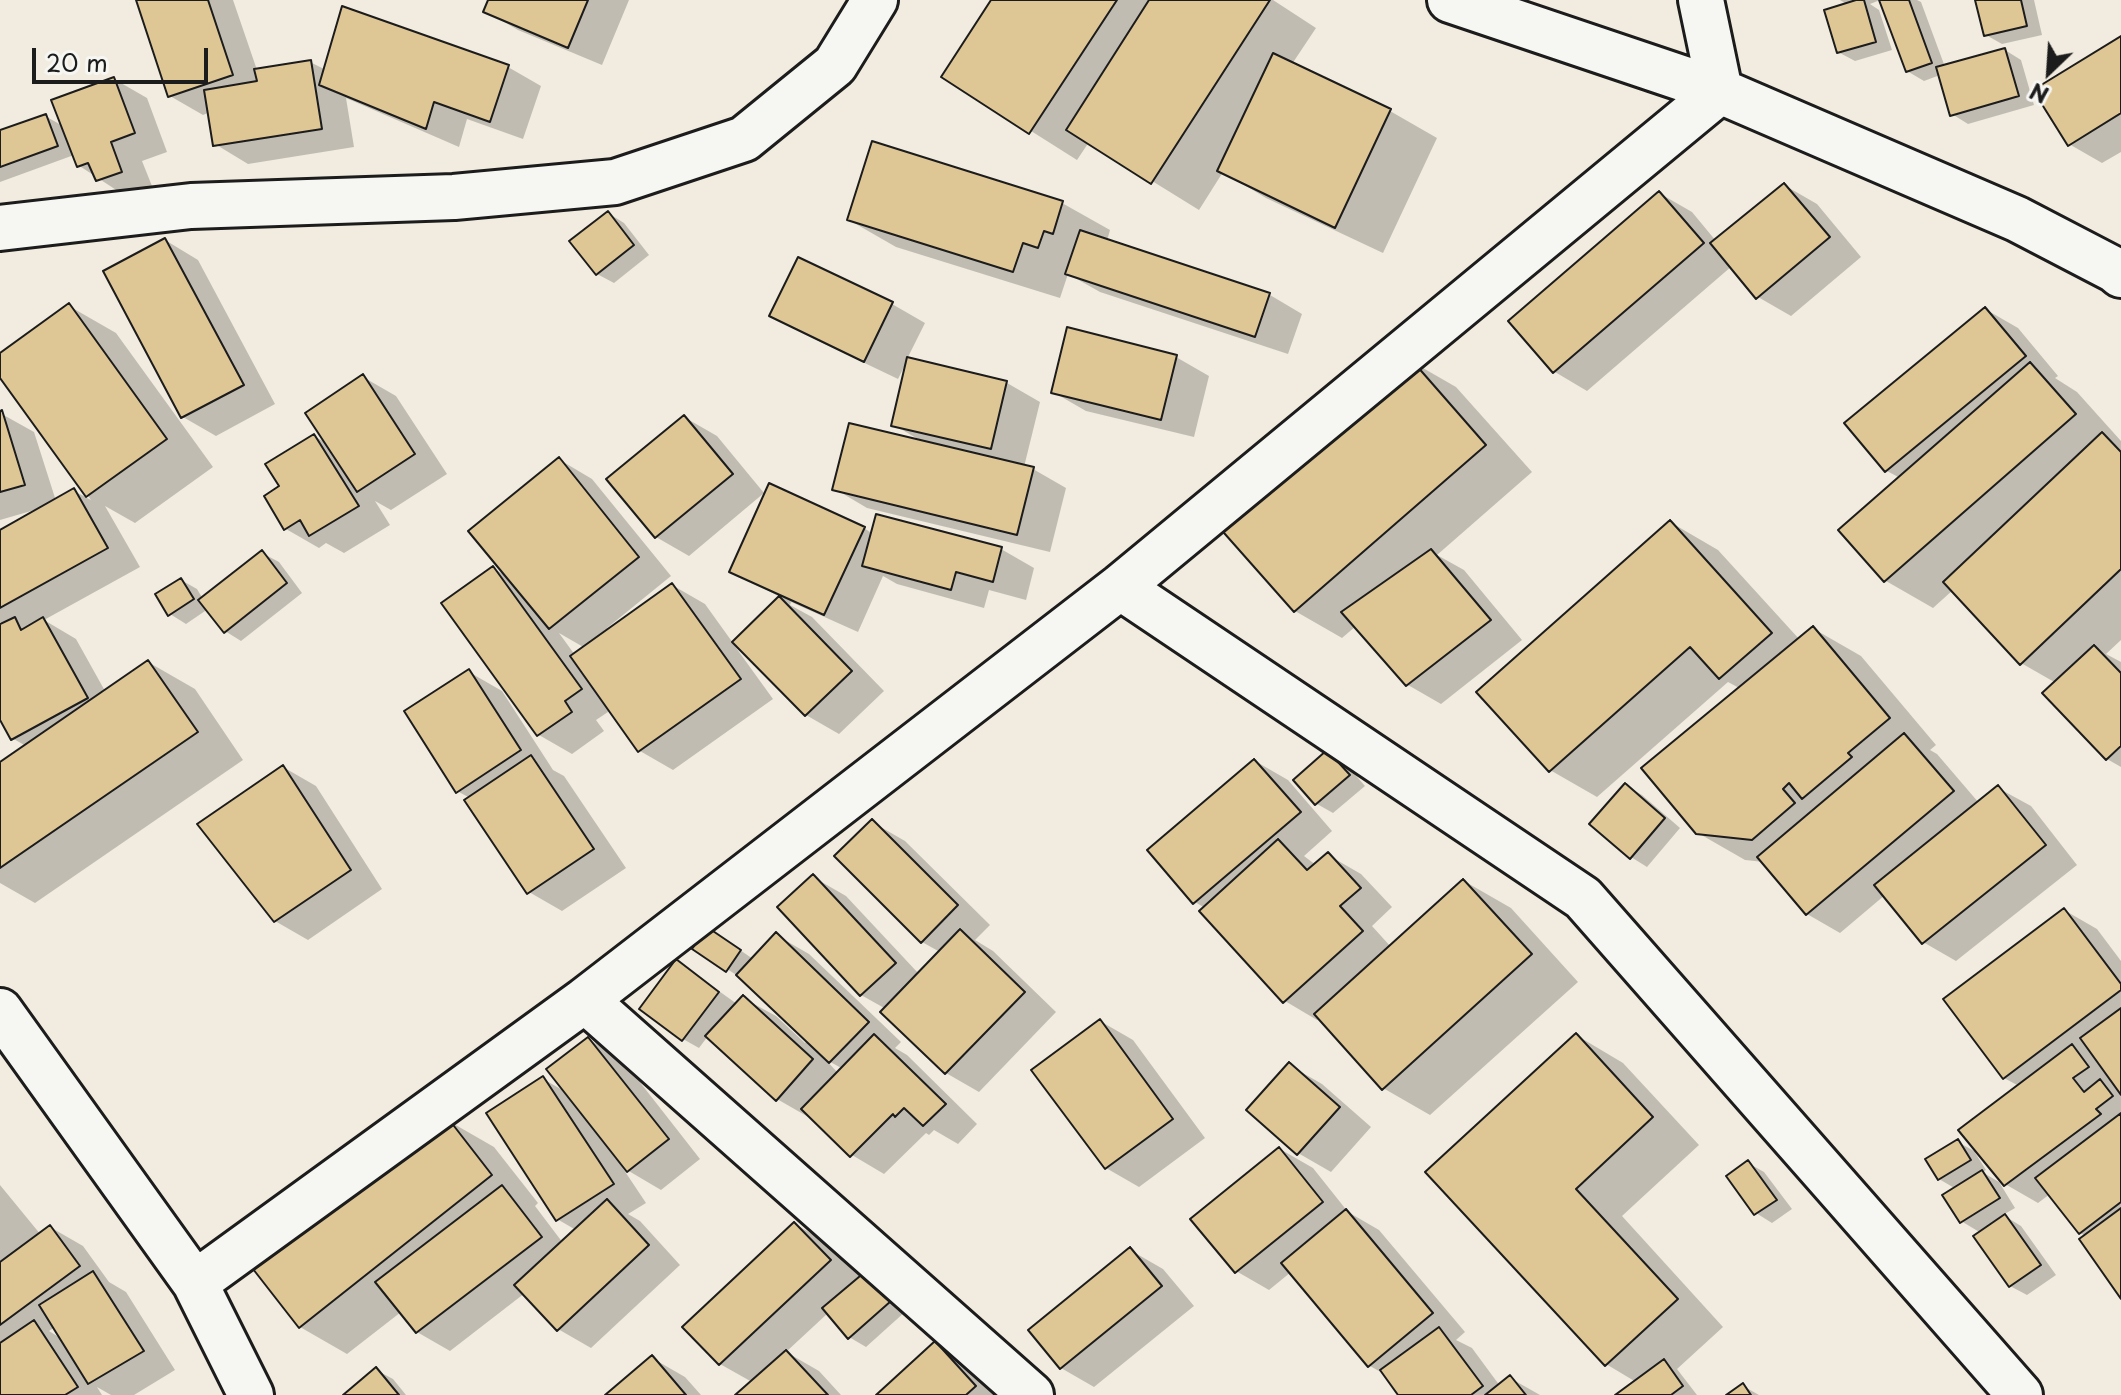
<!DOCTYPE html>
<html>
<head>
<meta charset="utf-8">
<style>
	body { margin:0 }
	#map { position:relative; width:2121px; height:1395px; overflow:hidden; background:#f1ecdf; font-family:"Playpen Sans",sans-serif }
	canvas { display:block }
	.north { position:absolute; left:2009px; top:32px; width:80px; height:80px; -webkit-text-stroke:6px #f6f6f2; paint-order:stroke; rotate:205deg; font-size:22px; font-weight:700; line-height:32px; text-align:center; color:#1c1c1c }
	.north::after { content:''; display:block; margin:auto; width:28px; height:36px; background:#1c1c1c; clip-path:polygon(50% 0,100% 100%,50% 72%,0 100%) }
	.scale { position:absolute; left:32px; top:48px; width:176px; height:36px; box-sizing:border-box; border:4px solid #1c1c1c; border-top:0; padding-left:10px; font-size:24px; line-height:28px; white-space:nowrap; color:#1c1c1c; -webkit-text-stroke:6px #f6f6f2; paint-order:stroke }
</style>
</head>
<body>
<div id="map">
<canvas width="2121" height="1395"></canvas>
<div class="north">N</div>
<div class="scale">20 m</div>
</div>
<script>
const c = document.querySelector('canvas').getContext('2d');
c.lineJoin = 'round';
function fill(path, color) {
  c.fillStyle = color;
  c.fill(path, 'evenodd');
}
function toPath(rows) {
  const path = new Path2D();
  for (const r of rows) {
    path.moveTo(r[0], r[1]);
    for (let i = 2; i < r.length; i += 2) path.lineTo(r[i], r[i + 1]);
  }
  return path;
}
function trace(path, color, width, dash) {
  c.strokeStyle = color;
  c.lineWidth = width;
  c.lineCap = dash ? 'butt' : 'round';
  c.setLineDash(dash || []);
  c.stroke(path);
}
fill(toPath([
	[138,0,233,0,257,70,310,62,326,70,508,67,541,86,523,139,467,119,459,147,346,98,354,147,248,164,215,144,210,112,203,115,170,96],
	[490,0,629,0,602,65,518,30,485,11],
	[994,0,1273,0,1316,28,1292,64,1390,111,1437,138,1383,253,1266,198,1223,172,1199,210,1089,142,1077,160,944,76],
	[1840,0,1880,0,1870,4,1879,10,1892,50,1855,61,1838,52,1848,5],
	[1881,0,1917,0,1921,2,1945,67,2005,50,2021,60,2034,105,1968,124,1952,114,1940,75,1924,81,1907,71],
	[1977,0,2034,0,2042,35,2002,44,1986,35],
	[2121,38,2121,152,2102,163,2069,144],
	[114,79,147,98,167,152,142,161,154,191,130,199,78,165,74,155,0,182,0,132,45,116,63,126],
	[873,144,1062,203,1110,230,1107,241,1270,295,1302,314,1288,354,1100,292,1068,274,1060,298,896,247,849,220],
	[1784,185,1817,204,1861,257,1791,316,1758,297,1732,266,1587,391,1555,372,1511,321,1659,193,1692,212,1716,241],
	[608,213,624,223,649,255,614,283,597,274],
	[165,240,198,260,275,404,216,436,183,417],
	[799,259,892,304,925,323,907,359,1007,383,1040,402,1024,467,1033,469,1066,488,1050,552,867,508,835,489,923,442,894,425,907,361,898,379,804,334,771,315],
	[69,306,116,333,213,467,135,523,105,506,140,567,44,620,76,639,105,691,148,662,195,689,243,760,35,903,0,883,0,764,26,746,12,738,0,716,0,627,4,625,0,622,0,532,38,509,0,520,0,413,34,432,56,501,74,491,91,500,0,374,0,355],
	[1985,309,2018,328,2058,376,2055,378,2077,392,2121,441,2121,640,2106,654,2121,662,2121,767,2107,759,2056,683,2021,663,1953,590,1933,608,1886,581,1841,530,1900,478,1887,471,1847,423],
	[1176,357,1209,376,1194,437,1086,411,1053,392],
	[1409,360,1456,387,1532,472,1437,555,1464,570,1522,640,1441,704,1408,685,1356,626,1342,638,1295,611],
	[363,377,396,396,447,474,391,510,375,501,390,525,344,553,326,543,319,548,286,529,282,487,314,436,328,444],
	[684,417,717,436,764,493,689,556,656,537],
	[560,460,592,479,671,576,607,628,609,630,672,585,705,604,733,643,780,597,731,571,864,528,873,534,1001,549,1034,568,1026,600,989,590,984,608,897,584,883,576,858,632,791,602,790,605,812,617,884,691,839,734,806,715,736,644,734,645,773,699,673,770,640,751,611,710,596,720,604,731,572,754,539,735,444,604,493,568,508,577],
	[559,633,585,648,575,655],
	[1670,522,1718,550,1800,640,1814,629,1861,656,1936,745,1930,750,1937,754,1979,803,1998,788,2031,806,2077,865,1956,961,1923,942,1885,895,1840,933,1807,914,1764,862,1745,860,1698,833,1741,689,1728,682,1597,797,1550,770],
	[262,553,279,562,302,593,241,641,225,631,208,609,186,624,170,614,181,580,197,589,203,599],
	[469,672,502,691,553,770,564,776,626,868,562,911,529,892,470,798,457,791],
	[1327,752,1344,762,1365,786,1333,813,1317,804,1296,780],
	[1255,761,1288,780,1332,831,1304,856,1316,865,1328,855,1361,874,1392,907,1372,926,1391,947,1464,881,1511,908,1578,982,1430,1115,1383,1088,1320,1018,1317,1020,1285,1001,1205,908,1195,902],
	[283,767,316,786,382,889,308,940,275,921],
	[1625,785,1642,795,1680,828,1647,867,1631,857],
	[872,822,905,841,990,925,975,940,993,951,1056,1012,979,1092,946,1073,886,1009,861,995,813,877,846,896,919,974,940,952,922,942],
	[2064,910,2097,929,2121,961,2121,1295,2086,1236,2080,1233,2050,1194,2038,1203,2005,1184,2019,1086,2004,1078],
	[776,935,809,954,901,1042,895,1048,907,1055,977,1124,958,1144,934,1130,929,1135,926,1133,884,1174,852,1155,811,1116,810,1118,777,1099,708,1036,699,1048,683,1039,677,961,737,1004,743,998,776,1016,805,1043,808,1040,744,980,695,948,724,939,753,959],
	[825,1059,843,1069,838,1073],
	[1100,1021,1133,1040,1205,1138,1139,1187,1106,1168],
	[1576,1035,1623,1063,1699,1145,1622,1216,1723,1327,1677,1369,1697,1395,1618,1395,1636,1382,1606,1364,1428,1172],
	[588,1039,621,1058,700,1159,661,1190,622,1167,646,1203,628,1214,640,1221,680,1265,591,1348,558,1329,525,1293,450,1351,417,1332,401,1312,347,1354,300,1327,447,1120,494,1147,538,1203,535,1206,563,1243,576,1230,557,1219,543,1079,566,1092],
	[1289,1065,1322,1084,1371,1127,1331,1172,1298,1153],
	[1958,1142,1974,1151,1986,1170,1982,1172,1999,1182,2015,1208,2003,1215,2021,1226,2056,1275,2027,1295,2010,1286,1981,1233,1961,1221,1956,1189,1939,1179],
	[1280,1149,1313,1168,1348,1212,1379,1230,1465,1332,1456,1340,1472,1348,1500,1386,1510,1378,1540,1395,1401,1395,1386,1375,1370,1366,1291,1272,1269,1290,1236,1271],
	[1748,1163,1764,1172,1792,1209,1772,1223,1756,1213],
	[0,1185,41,1235,50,1227,83,1246,109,1282,126,1292,175,1370,134,1395,111,1395,97,1387,102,1395,0,1395],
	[55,1327,62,1339,49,1331],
	[795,1224,828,1243,861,1278,906,1311,866,1347,849,1337,828,1313,786,1352,819,1371,841,1395,738,1395,752,1382,720,1364],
	[1130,1250,1163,1269,1194,1306,1094,1387,1061,1368],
	[935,1343,968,1362,998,1395,879,1395],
	[652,1358,685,1377,701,1395,609,1395],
	[376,1370,393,1379,406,1395,346,1395],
	[1743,1386,1759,1395,1730,1395]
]), '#0003');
const building = toPath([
	[136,0,208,0,233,75,168,97,136,0],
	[488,0,588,0,568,48,483,12,488,0],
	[991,0,1117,0,1029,134,941,77,991,0],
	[1149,0,1270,0,1151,184,1066,130,1149,0],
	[1856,0,1864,0,1876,42,1837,53,1824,10,1856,0],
	[1879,0,1909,0,1932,63,1906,72,1879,0],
	[1975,0,2021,0,2027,26,1984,36,1975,0],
	[342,6,509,65,490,122,434,102,426,129,319,85,342,6],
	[2121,36,2121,113,2068,146,2033,90,2121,36],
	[2005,48,2019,96,1950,116,1936,67,2005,48],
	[1273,53,1391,109,1335,228,1217,171,1273,53],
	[311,60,322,129,213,146,204,90,257,81,254,69,311,60],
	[114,77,135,133,111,142,122,172,96,181,88,163,77,167,51,100,114,77],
	[46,114,58,146,0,167,0,130,46,114],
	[872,141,1063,201,1053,234,1044,231,1038,248,1023,243,1013,272,847,220,872,141],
	[1784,183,1830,237,1756,299,1710,243,1784,183],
	[1659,191,1704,243,1553,373,1508,321,1659,191],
	[608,211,634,245,596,275,569,241,608,211],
	[1080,230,1270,293,1255,337,1065,274,1080,230],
	[165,238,244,385,181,418,103,271,165,238],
	[798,257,893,302,864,362,769,316,798,257],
	[69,303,167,439,86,497,0,378,0,353,69,303],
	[1985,307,2026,356,1885,472,1844,423,1985,307],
	[1067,327,1177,355,1161,420,1051,393,1067,327],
	[907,357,1007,381,991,449,891,426,907,357],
	[1409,357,1486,445,1294,612,1217,525,1409,357],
	[2030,362,2076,414,1884,582,1838,530,2030,362],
	[363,374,415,454,357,492,305,413,363,374],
	[2,410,25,485,0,492,0,411,2,410],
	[684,415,733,474,655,538,606,479,684,415],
	[849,423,1034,467,1017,535,832,490,849,423],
	[2102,432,2121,452,2121,569,2020,665,1943,582,2102,432],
	[314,434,359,506,309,536,300,520,284,530,264,496,279,486,265,464,314,434],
	[559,457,639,557,549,629,468,531,559,457],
	[769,483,865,527,824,615,729,572,769,483],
	[74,488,108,548,0,608,0,530,74,488],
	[876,514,1002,547,993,582,956,572,951,590,862,566,876,514],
	[1670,520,1772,633,1719,679,1690,647,1549,772,1476,692,1670,520],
	[1431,549,1491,620,1406,686,1341,612,1431,549],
	[262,550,287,583,224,633,198,600,262,550],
	[493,566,582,689,565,701,572,712,537,736,441,603,493,566],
	[181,578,194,599,168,616,155,594,181,578],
	[672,583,741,679,638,752,570,656,672,583],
	[779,596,852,671,805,716,732,642,779,596],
	[15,617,21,630,43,617,88,698,11,740,0,720,0,624,15,617],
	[1813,626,1890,718,1848,753,1852,757,1802,799,1789,783,1783,789,1795,803,1752,840,1696,834,1641,768,1813,626],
	[2094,645,2121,673,2121,746,2106,760,2042,693,2094,645],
	[148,660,198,732,0,868,0,762,148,660],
	[469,669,521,750,456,793,404,711,469,669],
	[1904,733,1954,791,1806,915,1757,857,1904,733],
	[1327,750,1350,775,1315,805,1293,780,1327,750],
	[531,755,594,849,527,894,464,800,531,755],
	[1254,759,1301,812,1193,904,1147,850,1254,759],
	[283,765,351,870,274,922,197,824,283,765],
	[1625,783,1665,818,1630,859,1589,824,1625,783],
	[1998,785,2046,845,1922,944,1874,885,1998,785],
	[872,819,958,905,921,943,834,856,872,819],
	[1278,839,1307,870,1328,852,1361,888,1340,906,1363,931,1283,1003,1199,911,1278,839],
	[813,874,896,963,860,996,777,907,813,874],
	[1463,879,1532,954,1382,1090,1314,1014,1463,879],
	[2064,908,2121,984,2121,990,2003,1079,1943,999,2064,908],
	[707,927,741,950,726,972,692,949,707,927],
	[960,929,1025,992,945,1074,880,1012,960,929],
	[776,932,869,1022,829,1063,736,975,776,932],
	[676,959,719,992,682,1041,639,1009,676,959],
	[743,995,813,1059,776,1101,705,1036,743,995],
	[2121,1008,2121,1095,2080,1038,2121,1008],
	[1100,1019,1173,1119,1105,1169,1031,1070,1100,1019],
	[1576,1033,1653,1117,1576,1189,1678,1299,1605,1366,1425,1172,1576,1033],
	[874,1034,946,1104,923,1126,904,1108,895,1117,893,1114,850,1157,801,1109,874,1034],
	[588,1037,669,1139,627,1172,546,1069,588,1037],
	[2072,1044,2089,1067,2073,1078,2084,1092,2100,1079,2113,1096,2096,1109,2101,1114,2004,1186,1958,1130,2072,1044],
	[1289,1062,1340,1107,1297,1155,1246,1110,1289,1062],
	[543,1076,614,1184,556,1221,486,1113,543,1076],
	[2121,1113,2121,1202,2079,1234,2035,1178,2121,1113],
	[447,1117,492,1175,299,1328,253,1269,447,1117],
	[1958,1139,1971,1160,1938,1180,1925,1159,1958,1139],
	[1279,1147,1323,1202,1235,1273,1190,1219,1279,1147],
	[1748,1160,1777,1200,1754,1215,1726,1176,1748,1160],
	[1982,1170,2000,1198,1960,1223,1942,1195,1982,1170],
	[502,1185,542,1237,416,1333,375,1282,502,1185],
	[607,1199,649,1245,557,1331,514,1285,607,1199],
	[2121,1208,2121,1299,2079,1239,2121,1208],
	[1346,1209,1433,1313,1368,1367,1281,1263,1346,1209],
	[2005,1214,2041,1265,2009,1287,1973,1236,2005,1214],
	[794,1222,831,1260,719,1365,682,1327,794,1222],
	[50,1225,80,1266,0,1325,0,1262,50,1225],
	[1130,1247,1162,1286,1060,1369,1028,1330,1130,1247],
	[93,1271,144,1351,88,1384,39,1305,93,1271],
	[866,1271,891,1301,848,1339,822,1308,866,1271],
	[34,1320,78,1387,65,1395,0,1395,0,1343,34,1320],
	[1439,1327,1483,1386,1471,1395,1398,1395,1380,1370,1439,1327],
	[935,1341,976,1386,966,1395,876,1395,935,1341],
	[786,1350,828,1395,735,1395,786,1350],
	[652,1355,686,1395,605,1395,652,1355],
	[1664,1359,1683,1386,1671,1395,1615,1395,1664,1359],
	[376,1367,399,1395,343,1395,376,1367],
	[1510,1375,1526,1395,1485,1395,1510,1375],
	[1743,1383,1751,1395,1726,1395,1743,1383]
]);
fill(building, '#dfc695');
trace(building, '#1c1c1c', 2);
const minor = toPath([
	[1450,0,1720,91,2017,219,2115,270,2121,275],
	[1701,0,1720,91],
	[0,228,191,206,454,197,615,182,744,139,835,65,875,0],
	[1120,587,1583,898,2020,1395],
	[585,1000,1031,1395],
	[0,1011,195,1283,251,1395],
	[195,1283,585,1000,1120,587,1720,91]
]);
trace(minor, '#1c1c1c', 50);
trace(minor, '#f6f6f2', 44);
</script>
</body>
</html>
